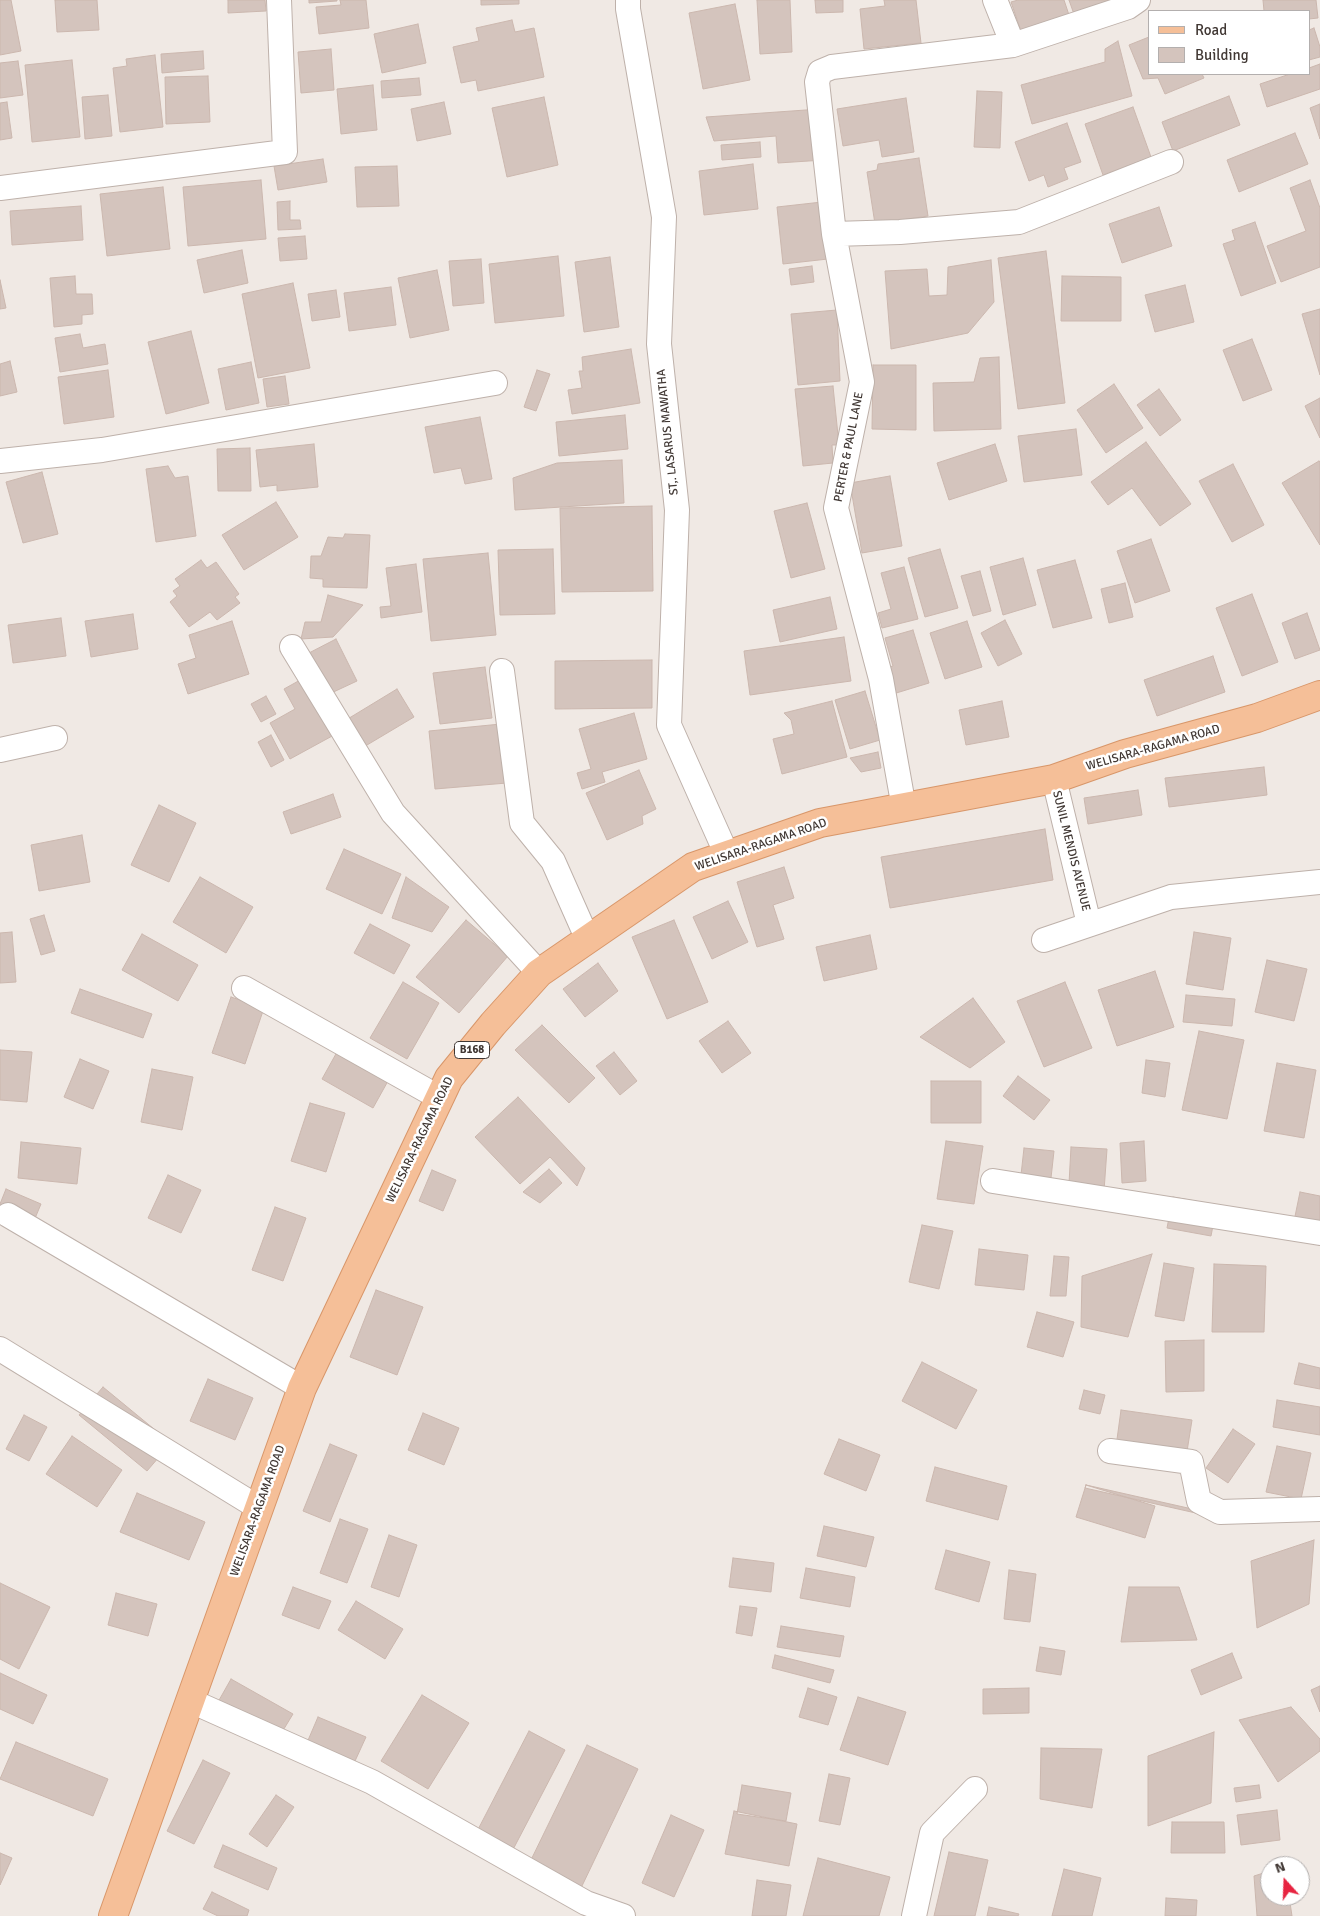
<!DOCTYPE html>
<html>
<head>
<meta charset="utf-8">
<style>
	body { margin:0 }
	#map { position:relative; width:1320px; height:1916px; overflow:hidden; background:#f0e9e4; font-family:Signika,sans-serif }
	canvas { display:block }
	.legend { position:absolute; left:1148px; top:10px; width:162px; height:65px; box-sizing:border-box; background:#fff; border:1px solid #b3afae; margin:0; padding:6px 9px; list-style:none; font-size:15px; color:#413834 }
	.legend li { display:flex; align-items:center; gap:10px; height:25px }
	.legend b { width:25px; border:1px solid #b3afae }
	.north { position:absolute; left:1260px; top:1856px; width:50px; height:50px; box-sizing:border-box; background:#fff; border:1px solid #b3afae; border-radius:50%; rotate:340deg; font-size:14px; font-weight:700; line-height:20px; text-align:center; color:#413834 }
	.north::after { content:''; display:block; margin:auto; width:18px; height:22px; background:#e72441; clip-path:polygon(50% 0,100% 100%,50% 72%,0 100%) }
</style>
</head>
<body>
<div id="map">
<canvas width="1320" height="1916"></canvas>
<ul class="legend">
<li><b style="height:6px;background:#f5bf98"></b>Road</li>
<li><b style="height:14px;background:#d4c4bd"></b>Building</li>
</ul>
<div class="north">N</div>
</div>
<script>
const c = document.querySelector('canvas').getContext('2d');
c.lineJoin = 'round';
function fill(path, color) {
  c.fillStyle = color;
  c.fill(path, 'evenodd');
}
function toPath(rows) {
  const path = new Path2D();
  for (const r of rows) {
    path.moveTo(r[0], r[1]);
    for (let i = 2; i < r.length; i += 2) path.lineTo(r[i], r[i + 1]);
  }
  return path;
}
function trace(path, color, width, dash) {
  c.strokeStyle = color;
  c.lineWidth = width;
  c.lineCap = dash ? 'butt' : 'round';
  c.setLineDash(dash || []);
  c.stroke(path);
}
function write(font, color, halo, rows, align = 'center') {
  c.font = font + ' Signika,sans-serif';
  c.lineWidth = 5;
  c.setLineDash([]);
  c.textBaseline = 'middle';
  c.strokeStyle = halo;
  c.fillStyle = color;
  for (const [text, x, y, turn = 0] of rows) {
    c.save();
    c.translate(x, y);
    c.rotate((+turn || 0) * Math.PI / 180);
    c.textAlign = isNaN(turn) ? turn : align;
    if (halo) c.strokeText(text, 0, 0);
    c.fillText(text, 0, 0);
    c.restore();
  }
}
const building = toPath([
	[0,0,11,0,21,51,0,55,0,0],
	[55,0,97,0,99,30,57,32,55,0],
	[228,0,265,0,266,11,228,13,228,0],
	[309,0,337,0,337,1,309,3,309,0],
	[340,0,366,0,369,28,319,34,316,7,341,5,340,0],
	[481,0,519,0,519,4,481,5,481,0],
	[757,0,790,0,792,52,760,54,757,0],
	[815,0,843,0,843,12,816,13,815,0],
	[884,0,916,0,921,43,864,49,860,9,885,6,884,0],
	[1018,0,1064,0,1070,18,1022,34,1011,2,1018,0],
	[1069,0,1110,0,1111,3,1075,17,1069,0],
	[1263,0,1316,0,1318,18,1309,19,1309,11,1264,11,1263,0],
	[735,4,750,80,703,89,689,13,735,4],
	[512,20,515,32,534,28,544,77,478,91,476,80,461,83,453,47,479,41,476,28,512,20],
	[418,24,426,63,382,73,374,34,418,24],
	[1314,28,1320,47,1320,57,1309,60,1309,30,1314,28],
	[1149,37,1149,74,1202,74,1204,78,1165,94,1158,78,1143,79,1129,45,1149,37],
	[1118,41,1132,96,1032,124,1021,85,1105,62,1105,49,1118,41],
	[331,49,334,90,301,93,298,52,331,49],
	[203,51,204,69,162,73,161,54,203,51],
	[155,55,163,127,120,132,113,68,127,66,126,59,155,55],
	[72,60,80,137,32,142,25,65,72,60],
	[18,61,23,95,0,98,0,63,18,61],
	[1320,64,1320,89,1267,107,1260,84,1290,74,1309,74,1309,68,1320,64],
	[208,76,210,122,166,124,165,77,208,76],
	[419,78,421,95,382,98,381,81,419,78],
	[373,85,377,130,341,134,337,89,373,85],
	[977,91,1002,92,1000,148,974,147,977,91],
	[108,95,112,136,85,139,82,97,108,95],
	[1229,96,1240,125,1173,151,1162,122,1229,96],
	[544,97,558,165,507,177,492,108,544,97],
	[906,98,914,152,882,157,879,140,843,146,837,109,906,98],
	[7,102,12,138,0,140,0,103,7,102],
	[444,102,451,134,417,141,411,109,444,102],
	[1320,104,1320,139,1310,108,1320,104],
	[1133,107,1151,157,1103,175,1085,124,1133,107],
	[820,109,824,160,778,163,776,136,714,141,706,117,820,109],
	[1067,123,1081,162,1064,168,1068,179,1048,187,1044,175,1029,181,1015,142,1067,123],
	[1295,133,1308,164,1239,192,1227,160,1295,133],
	[760,142,761,157,722,160,721,145,760,142],
	[919,158,928,216,875,224,867,172,877,170,878,164,919,158],
	[323,159,327,182,278,190,274,166,323,159],
	[753,164,758,209,704,215,699,171,753,164],
	[397,166,399,206,357,207,355,167,397,166],
	[261,180,266,239,188,246,183,187,261,180],
	[1310,180,1320,208,1320,267,1281,282,1267,246,1306,231,1290,188,1310,180],
	[163,187,170,249,107,256,100,194,163,187],
	[290,201,290,220,300,220,301,229,278,230,277,202,290,201],
	[822,202,828,259,783,264,777,207,822,202],
	[81,206,83,240,12,245,10,211,81,206],
	[1159,207,1172,246,1122,263,1109,224,1159,207],
	[1255,222,1276,283,1241,296,1223,244,1235,240,1232,230,1255,222],
	[305,236,307,259,280,261,278,238,305,236],
	[242,250,248,283,204,293,197,260,242,250],
	[1046,251,1065,403,1018,409,998,258,1046,251],
	[558,256,564,316,495,323,489,264,558,256],
	[610,257,619,327,584,332,575,262,610,257],
	[481,259,484,303,453,306,449,261,481,259],
	[991,260,994,302,968,333,891,349,885,271,927,269,929,296,947,295,948,267,991,260],
	[812,266,814,282,791,285,789,269,812,266],
	[437,270,449,330,410,338,398,278,437,270],
	[75,276,76,294,92,294,93,314,82,315,82,324,54,327,50,278,75,276],
	[1062,276,1121,277,1121,321,1061,321,1062,276],
	[0,280,6,308,0,309,0,280],
	[293,283,310,368,258,378,242,294,293,283],
	[1185,285,1194,322,1155,332,1145,295,1185,285],
	[391,287,396,325,349,331,344,293,391,287],
	[336,290,340,317,312,321,308,294,336,290],
	[1320,309,1320,375,1302,314,1320,309],
	[837,310,840,381,798,385,791,314,837,310],
	[191,331,209,403,166,414,148,342,191,331],
	[80,334,83,348,105,344,108,364,60,372,55,338,80,334],
	[1252,339,1272,390,1243,401,1223,350,1252,339],
	[631,349,640,403,572,414,568,390,582,388,579,371,583,371,582,357,631,349],
	[999,357,1001,429,934,431,933,383,974,382,980,358,999,357],
	[10,361,17,392,0,396,0,364,10,361],
	[251,362,259,403,226,410,218,369,251,362],
	[873,365,916,365,916,430,872,429,873,365],
	[108,370,114,417,64,424,58,377,108,370],
	[537,370,550,374,536,411,524,407,537,370],
	[285,376,289,404,267,407,263,379,285,376],
	[1114,384,1143,428,1106,453,1077,410,1114,384],
	[833,386,839,445,832,445,833,463,803,466,795,389,833,386],
	[1159,389,1181,420,1160,436,1137,405,1159,389],
	[1320,398,1320,438,1305,406,1320,398],
	[625,415,628,449,559,456,556,422,625,415],
	[480,417,492,479,465,484,461,468,434,473,425,427,480,417],
	[1076,429,1082,475,1024,482,1018,436,1076,429],
	[1146,442,1191,504,1160,526,1132,488,1108,505,1091,482,1146,442],
	[314,444,318,487,277,491,277,485,260,487,256,450,314,444],
	[995,444,1007,481,949,500,937,463,995,444],
	[250,448,251,491,218,491,217,449,250,448],
	[622,460,624,503,515,510,513,478,557,463,622,460],
	[1319,461,1320,462,1320,545,1282,483,1319,461],
	[1233,464,1264,525,1232,542,1199,481,1233,464],
	[168,466,175,478,188,476,196,536,156,542,146,469,168,466],
	[42,472,58,534,23,543,6,482,42,472],
	[890,476,902,546,862,553,850,483,890,476],
	[276,502,298,537,244,570,222,535,276,502],
	[807,503,825,569,791,578,774,511,807,503],
	[652,506,653,591,562,592,560,508,652,506],
	[345,534,370,535,367,588,323,587,323,579,310,578,311,556,321,556,328,537,343,538,345,534],
	[1151,539,1170,591,1135,603,1117,551,1151,539],
	[553,549,555,614,500,615,498,550,553,549],
	[940,549,958,608,925,617,908,558,940,549],
	[488,553,496,635,431,641,423,559,488,553],
	[1023,558,1036,605,1003,615,990,567,1023,558],
	[201,560,207,568,216,562,239,594,235,597,240,603,217,620,210,612,189,627,170,602,177,596,173,591,180,586,175,579,201,560],
	[1075,560,1092,618,1053,628,1037,570,1075,560],
	[416,564,422,612,381,618,380,607,391,606,386,568,416,564],
	[904,567,918,619,882,628,878,613,891,609,881,573,904,567],
	[980,571,991,611,973,616,961,576,980,571],
	[1125,583,1133,617,1109,623,1101,589,1125,583],
	[1252,594,1278,662,1242,676,1216,608,1252,594],
	[328,595,363,605,333,637,301,639,305,622,321,622,328,595],
	[830,597,837,629,780,642,773,610,830,597],
	[1307,613,1320,650,1295,659,1282,623,1307,613],
	[133,614,138,649,91,657,85,621,133,614],
	[61,618,66,656,13,663,8,625,61,618],
	[1005,620,1022,654,998,666,981,633,1005,620],
	[232,621,249,674,188,694,178,664,196,658,189,635,232,621],
	[967,621,982,667,945,679,930,633,967,621],
	[913,630,929,683,893,694,886,668,893,666,885,638,913,630],
	[844,637,851,681,750,695,744,651,844,637],
	[336,639,357,681,327,695,307,654,336,639],
	[1213,656,1225,692,1157,716,1144,680,1213,656],
	[652,660,652,708,555,709,555,661,652,660],
	[485,667,492,718,440,724,433,673,485,667],
	[302,679,334,735,290,759,270,723,295,709,284,689,302,679],
	[397,689,414,717,362,748,346,720,397,689],
	[865,691,880,740,850,749,835,700,865,691],
	[266,696,276,714,261,722,251,704,266,696],
	[832,701,847,757,782,774,773,739,794,734,791,720,784,713,832,701],
	[1002,701,1009,737,966,745,959,710,1002,701],
	[634,713,647,759,602,772,605,782,582,789,577,773,591,769,579,729,634,713],
	[501,724,507,783,435,789,429,731,501,724],
	[271,735,284,760,271,767,258,742,271,735],
	[878,752,881,768,861,772,850,758,878,752],
	[1264,767,1267,795,1169,807,1165,778,1264,767],
	[639,770,656,809,642,816,643,824,607,840,586,793,639,770],
	[1138,790,1142,815,1088,824,1084,798,1138,790],
	[333,794,341,817,291,834,283,812,333,794],
	[159,805,196,823,169,882,131,865,159,805],
	[1045,829,1053,880,890,908,881,857,1045,829],
	[82,835,90,882,39,891,31,845,82,835],
	[344,849,401,874,382,914,326,889,344,849],
	[784,867,794,898,773,905,784,939,757,947,737,882,784,867],
	[200,877,253,907,226,953,173,922,200,877],
	[406,877,449,907,432,932,392,918,406,877],
	[728,901,748,942,712,959,693,917,728,901],
	[44,915,55,951,41,955,30,919,44,915],
	[466,920,508,956,459,1013,416,977,466,920],
	[674,920,708,1002,667,1019,632,937,674,920],
	[370,924,410,945,394,974,354,953,370,924],
	[12,932,16,982,0,983,0,933,12,932],
	[1194,932,1231,938,1223,990,1186,984,1194,932],
	[142,934,198,965,178,1001,122,970,142,934],
	[870,935,877,969,824,981,816,947,870,935],
	[1267,960,1307,969,1294,1021,1255,1012,1267,960],
	[598,963,618,991,585,1017,563,989,598,963],
	[1155,971,1174,1027,1117,1046,1098,990,1155,971],
	[403,982,439,1003,407,1059,370,1038,403,982],
	[1065,982,1092,1048,1044,1067,1017,1001,1065,982],
	[80,989,152,1014,143,1038,71,1013,80,989],
	[1186,995,1235,999,1232,1026,1183,1022,1186,995],
	[231,997,264,1008,245,1064,212,1053,231,997],
	[973,998,1005,1042,970,1068,920,1037,973,998],
	[728,1021,751,1053,722,1073,699,1041,728,1021],
	[542,1025,595,1078,569,1103,515,1050,542,1025],
	[1199,1031,1244,1040,1227,1119,1182,1110,1199,1031],
	[0,1050,32,1052,27,1102,0,1100,0,1050],
	[337,1052,388,1081,373,1108,322,1079,337,1052],
	[614,1052,637,1081,620,1095,596,1066,614,1052],
	[80,1059,109,1071,93,1109,64,1097,80,1059],
	[1146,1060,1170,1063,1165,1097,1142,1093,1146,1060],
	[1277,1063,1316,1070,1304,1138,1264,1131,1277,1063],
	[152,1069,193,1077,182,1130,141,1122,152,1069],
	[1018,1076,1050,1100,1034,1120,1003,1096,1018,1076],
	[931,1081,981,1081,981,1123,931,1123,931,1081],
	[518,1097,585,1168,577,1186,550,1157,520,1184,475,1137,518,1097],
	[310,1103,345,1113,326,1172,291,1161,310,1103],
	[946,1141,983,1146,974,1204,937,1199,946,1141],
	[1144,1141,1146,1181,1122,1183,1120,1143,1144,1141],
	[21,1142,81,1148,77,1184,18,1178,21,1142],
	[1071,1147,1107,1149,1103,1205,1068,1202,1071,1147],
	[1024,1148,1054,1151,1050,1187,1020,1184,1024,1148],
	[549,1169,562,1183,540,1203,523,1192,549,1169],
	[432,1170,456,1180,443,1211,419,1201,432,1170],
	[168,1175,201,1190,181,1233,148,1218,168,1175],
	[6,1189,41,1204,28,1235,0,1223,0,1204,6,1189],
	[1300,1192,1320,1196,1320,1236,1292,1231,1300,1192],
	[1173,1197,1217,1205,1211,1236,1167,1228,1173,1197],
	[275,1207,306,1218,283,1281,252,1270,275,1207],
	[922,1225,953,1231,939,1289,909,1282,922,1225],
	[979,1249,1028,1255,1024,1290,975,1285,979,1249],
	[1152,1254,1128,1337,1081,1327,1082,1276,1152,1254],
	[1054,1256,1069,1257,1066,1296,1050,1296,1054,1256],
	[1164,1263,1194,1268,1184,1321,1155,1316,1164,1263],
	[1214,1264,1266,1266,1264,1332,1212,1332,1214,1264],
	[376,1290,423,1307,397,1375,350,1357,376,1290],
	[1037,1312,1074,1322,1063,1357,1027,1347,1037,1312],
	[1204,1340,1204,1391,1166,1392,1165,1341,1204,1340],
	[922,1362,977,1390,956,1429,902,1401,922,1362],
	[1299,1363,1320,1368,1320,1389,1294,1384,1299,1363],
	[208,1379,253,1398,235,1440,190,1421,208,1379],
	[103,1387,171,1443,147,1471,79,1415,103,1387],
	[1084,1390,1105,1395,1100,1414,1079,1409,1084,1390],
	[1277,1400,1320,1407,1320,1435,1273,1427,1277,1400],
	[1121,1410,1192,1420,1185,1464,1115,1454,1121,1410],
	[423,1413,459,1428,444,1465,408,1450,423,1413],
	[24,1415,47,1427,29,1461,6,1449,24,1415],
	[1233,1429,1255,1444,1228,1483,1206,1468,1233,1429],
	[72,1436,122,1470,97,1507,46,1474,72,1436],
	[839,1439,880,1455,866,1491,824,1474,839,1439],
	[330,1444,357,1455,330,1522,303,1511,330,1444],
	[1277,1446,1311,1453,1301,1499,1266,1492,1277,1446],
	[935,1467,1007,1486,998,1520,926,1501,935,1467],
	[1086,1485,1241,1520,1240,1523,1085,1488,1086,1485],
	[1086,1485,1155,1506,1145,1538,1076,1517,1086,1485],
	[137,1493,205,1522,189,1560,120,1532,137,1493],
	[340,1519,368,1529,347,1583,320,1573,340,1519],
	[824,1526,874,1537,866,1567,817,1556,824,1526],
	[389,1535,417,1545,399,1597,371,1587,389,1535],
	[1314,1540,1309,1604,1257,1628,1251,1561,1314,1540],
	[946,1550,990,1562,979,1602,935,1589,946,1550],
	[733,1558,774,1563,771,1592,729,1587,733,1558],
	[806,1568,855,1577,850,1607,800,1598,806,1568],
	[1009,1570,1036,1574,1030,1622,1004,1619,1009,1570],
	[0,1583,50,1607,19,1669,0,1659,0,1583],
	[293,1587,331,1601,319,1629,282,1615,293,1587],
	[1129,1587,1179,1587,1197,1640,1121,1642,1129,1587],
	[116,1593,157,1604,148,1636,108,1625,116,1593],
	[356,1601,403,1629,385,1659,338,1630,356,1601],
	[740,1606,757,1608,752,1636,736,1633,740,1606],
	[781,1626,844,1636,840,1657,777,1647,781,1626],
	[1040,1647,1065,1651,1061,1675,1036,1671,1040,1647],
	[1232,1653,1242,1678,1201,1695,1191,1670,1232,1653],
	[775,1655,834,1670,830,1683,772,1668,775,1655],
	[0,1673,47,1695,33,1724,0,1709,0,1673],
	[231,1679,293,1714,279,1737,218,1702,231,1679],
	[1320,1686,1320,1712,1311,1690,1320,1686],
	[808,1688,837,1697,828,1725,799,1717,808,1688],
	[1029,1688,1029,1713,983,1714,983,1689,1029,1688],
	[422,1695,469,1723,428,1789,381,1761,422,1695],
	[858,1697,906,1712,888,1765,840,1750,858,1697],
	[1291,1707,1320,1739,1320,1751,1278,1782,1239,1720,1291,1707],
	[318,1717,366,1737,350,1772,303,1752,318,1717],
	[529,1731,565,1750,507,1861,471,1843,529,1731],
	[1214,1732,1211,1803,1148,1826,1148,1756,1214,1732],
	[16,1742,108,1779,93,1816,0,1779,16,1742],
	[587,1745,638,1769,581,1888,529,1864,587,1745],
	[1041,1748,1102,1749,1092,1808,1040,1799,1041,1748],
	[203,1760,230,1773,194,1844,167,1831,203,1760],
	[829,1774,850,1778,840,1825,819,1821,829,1774],
	[742,1785,791,1793,786,1821,737,1814,742,1785],
	[1259,1785,1261,1798,1236,1802,1234,1788,1259,1785],
	[276,1795,294,1807,267,1847,249,1834,276,1795],
	[1277,1810,1280,1840,1241,1845,1237,1815,1277,1810],
	[734,1811,797,1824,789,1866,725,1854,734,1811],
	[671,1815,704,1830,674,1897,642,1883,671,1815],
	[1172,1822,1224,1822,1225,1853,1171,1853,1172,1822],
	[223,1845,277,1868,268,1890,214,1867,223,1845],
	[949,1852,988,1860,975,1916,934,1916,949,1852],
	[0,1853,12,1858,0,1885,0,1853],
	[818,1858,890,1877,879,1916,803,1916,818,1858],
	[1064,1869,1101,1878,1092,1916,1052,1916,1064,1869],
	[1270,1871,1270,1896,1289,1896,1292,1916,1257,1916,1254,1876,1270,1871],
	[757,1880,791,1885,786,1916,752,1916,757,1880],
	[212,1892,249,1910,247,1916,218,1916,203,1909,212,1892],
	[1166,1898,1197,1900,1196,1916,1165,1916,1166,1898],
	[989,1907,1019,1914,1018,1916,987,1916,989,1907]
]);
fill(building, '#d4c4bd');
trace(building, '#cbb7ae', 1);
const street = toPath([
	[628,0,628,9,664,217,659,344,677,510,669,725,727,855],
	[995,0,1013,45],
	[0,188,285,152,279,0],
	[834,234,900,232,1019,222,1171,162],
	[0,461,102,450,495,383],
	[292,647,393,813,539,973],
	[502,671,522,823,553,861,588,940],
	[0,750,55,738],
	[1054,779,1089,924],
	[904,808,881,679,836,508,862,382,834,234,817,82,820,72,832,67,1013,45,1128,7,1138,0],
	[1044,940,1171,897,1320,882],
	[244,988,440,1098],
	[993,1181,1320,1233],
	[8,1215,302,1388],
	[0,1349,259,1508],
	[1110,1451,1191,1462,1199,1501,1220,1512,1320,1509],
	[191,1701,372,1782,586,1903,623,1916],
	[914,1916,932,1833,975,1789]
]);
const primary = toPath([
	[113,1916,302,1388,449,1078,493,1024,539,973,693,867,820,823,1054,779,1125,754,1257,718,1320,695]
]);
trace(street, '#beb1aa', 26);
trace(primary, '#d89669', 30);
trace(street, '#fff', 24);
trace(primary, '#f5bf98', 28);
for (const [x, y, w] of [
	[472,1050,35]
]) {
  const box = new Path2D();
  box.roundRect(x - w / 2, y - 8.5, w, 17, 4);
  c.fillStyle = '#fff';
  c.fill(box);
  trace(box, '#413834', 1);
}
write('bold 11px', '#413834', null, [
	["B168",472,1050]
]);
write('12px', '#413834', '#fff', [
	["ST,. LASARUS MAWATHA",668,432,-96],
	["PERTER & PAUL LANE",849,447,-79],
	["WELISARA-RAGAMA ROAD",1153,748,-16],
	["WELISARA-RAGAMA ROAD",761,845,-19],
	["SUNIL MENDIS AVENUE",1071,851,76],
	["WELISARA-RAGAMA ROAD",420,1140,-64],
	["WELISARA-RAGAMA ROAD",258,1511,-70]
]);
</script>
</body>
</html>
